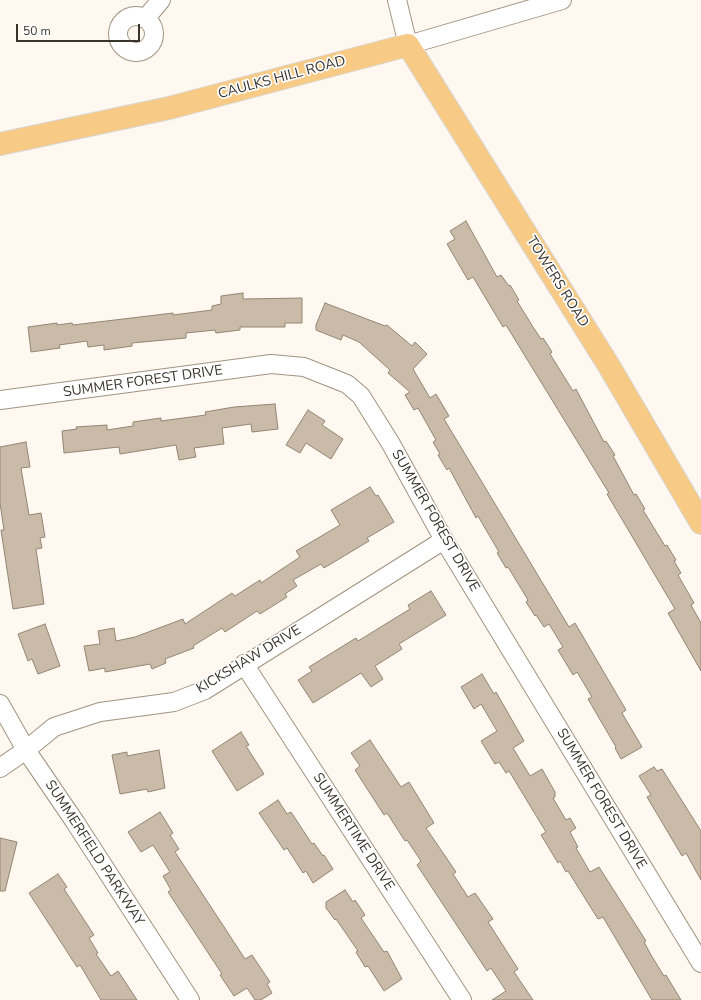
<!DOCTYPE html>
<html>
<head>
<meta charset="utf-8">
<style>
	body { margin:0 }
	#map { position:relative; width:701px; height:1000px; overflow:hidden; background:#fef8f0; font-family:"Nunito Sans",sans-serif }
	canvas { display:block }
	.scale { position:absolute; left:16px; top:24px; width:124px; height:18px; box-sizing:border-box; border:2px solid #38332b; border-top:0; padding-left:5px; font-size:12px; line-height:14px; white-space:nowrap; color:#38332b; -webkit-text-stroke:3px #fff; paint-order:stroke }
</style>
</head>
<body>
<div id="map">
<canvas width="701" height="1000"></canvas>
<div class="scale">50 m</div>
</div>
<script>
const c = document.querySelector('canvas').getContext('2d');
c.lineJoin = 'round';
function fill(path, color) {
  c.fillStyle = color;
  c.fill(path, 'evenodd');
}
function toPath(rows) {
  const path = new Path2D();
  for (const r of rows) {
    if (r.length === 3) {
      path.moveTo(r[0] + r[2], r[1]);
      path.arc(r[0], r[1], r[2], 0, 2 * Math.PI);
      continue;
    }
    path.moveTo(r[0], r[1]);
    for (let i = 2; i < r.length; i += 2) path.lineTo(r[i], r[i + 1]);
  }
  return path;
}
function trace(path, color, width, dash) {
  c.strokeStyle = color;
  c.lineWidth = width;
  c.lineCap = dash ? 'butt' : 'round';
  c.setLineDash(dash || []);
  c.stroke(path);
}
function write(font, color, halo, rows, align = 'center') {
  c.font = font + ' "Nunito Sans",sans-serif';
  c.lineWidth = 3.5;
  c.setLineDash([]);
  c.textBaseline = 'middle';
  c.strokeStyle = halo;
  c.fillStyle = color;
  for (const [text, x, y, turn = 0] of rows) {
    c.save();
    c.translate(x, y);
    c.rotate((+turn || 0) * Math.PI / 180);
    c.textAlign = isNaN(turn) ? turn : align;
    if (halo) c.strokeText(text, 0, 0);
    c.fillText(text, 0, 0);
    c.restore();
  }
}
const building = toPath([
	[466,221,497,277,501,275,509,286,510,285,519,300,517,301,533,327,541,339,543,338,552,352,550,354,573,391,576,389,604,442,606,441,615,455,613,456,634,495,636,494,645,509,643,510,665,546,667,545,676,560,674,561,681,573,678,575,694,603,691,605,701,623,701,671,668,613,675,609,607,494,609,493,506,325,503,327,473,277,468,280,447,244,455,239,450,231,466,221],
	[243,293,243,299,302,298,302,323,285,323,285,327,240,327,240,330,216,333,215,330,186,333,186,338,132,343,132,346,104,350,104,345,88,347,87,341,59,345,60,348,31,352,28,327,57,323,57,325,72,323,73,325,173,313,173,315,212,310,212,306,221,304,221,296,243,293],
	[325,303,385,326,387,325,412,346,415,342,427,354,413,369,430,398,436,394,449,416,444,419,569,627,575,623,626,710,622,713,642,747,621,759,615,748,616,747,588,699,592,697,577,672,573,675,558,650,563,647,549,624,544,627,536,615,535,616,526,602,528,600,508,567,506,568,497,553,499,552,478,516,476,518,449,468,447,470,438,455,440,454,433,442,436,440,418,408,414,410,405,395,410,392,388,373,390,370,359,342,343,335,341,340,316,330,316,325,325,303],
	[275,404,278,429,252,432,251,424,222,428,224,444,194,448,196,457,179,460,176,445,120,454,119,447,64,453,62,431,77,429,76,427,107,425,107,430,133,426,133,422,161,418,161,421,206,415,205,412,234,407,275,404],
	[308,410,325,421,322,425,343,439,331,459,306,443,300,453,286,445,308,410],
	[26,442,30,467,21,468,29,515,41,513,45,537,40,538,42,548,36,549,44,604,13,609,1,530,4,530,0,503,0,447,26,442],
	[370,487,376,496,378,495,394,522,367,538,369,541,324,568,321,564,293,580,297,586,285,594,287,597,260,614,257,611,225,632,222,628,193,646,194,648,165,659,166,663,152,669,150,664,105,672,105,668,89,671,84,646,100,644,98,631,114,628,116,641,135,637,183,619,185,624,232,593,235,596,260,580,261,583,300,557,296,551,340,525,331,510,370,487],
	[431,591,446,615,399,644,402,649,375,666,383,679,371,687,361,673,313,703,298,680,312,671,309,667,356,638,358,641,410,609,408,605,431,591],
	[45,624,60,666,38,674,32,659,28,661,18,634,45,624],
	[482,674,494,694,496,692,524,741,513,748,530,776,542,769,555,792,555,797,553,798,566,820,570,818,576,828,570,832,578,847,576,848,590,872,599,867,646,941,644,942,651,955,664,976,666,975,681,1000,652,1000,603,917,598,919,568,871,566,872,560,861,558,863,541,835,546,832,509,771,506,773,499,762,495,764,481,741,497,731,481,704,474,709,461,687,482,674],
	[241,732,249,745,246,746,264,774,237,791,212,751,241,732],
	[370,740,401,787,409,782,434,823,426,828,456,872,453,874,468,897,475,893,493,919,488,922,518,969,514,972,533,1000,492,1000,506,991,491,968,487,971,417,865,421,861,407,840,405,841,387,813,384,815,355,770,360,766,351,753,370,740],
	[159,750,165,788,148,792,147,789,120,794,112,755,127,752,127,756,159,750],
	[654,767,657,771,662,769,701,831,701,880,686,853,682,856,647,797,651,795,639,776,654,767],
	[278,800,287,814,291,812,312,844,314,843,323,856,324,855,333,869,313,883,306,871,303,873,287,848,284,850,259,813,278,800],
	[160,812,173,833,170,835,179,849,175,852,245,959,252,955,270,982,267,984,272,993,261,1000,255,1000,247,988,234,996,220,975,222,974,168,892,171,890,163,876,170,872,153,845,141,852,128,832,160,812],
	[0,838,17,842,5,891,0,891,0,838],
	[58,874,67,887,64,889,94,935,89,938,98,953,96,954,111,976,118,971,137,1000,101,1000,80,965,77,967,29,893,58,874],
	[345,890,353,902,355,900,365,915,361,918,384,952,387,951,402,979,384,991,368,966,365,967,356,952,358,951,336,919,335,920,326,908,326,902,345,890]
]);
fill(building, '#cabba8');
trace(building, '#938573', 1);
const minor = toPath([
	[397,0,408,45,562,0],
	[136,34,18],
	[145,19,161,0],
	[0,400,271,364,304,367,347,384,361,396,391,444,444,540,701,963],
	[244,664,462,1000],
	[0,704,26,750,75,822,190,1000],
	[0,768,26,750,54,727,100,712,174,702,205,690,444,540]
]);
const major = toPath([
	[0,144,169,108,408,45,609,366,701,523]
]);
trace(minor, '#a19381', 20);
trace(major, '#d7d6d5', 24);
trace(minor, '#fff', 18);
trace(major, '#f7ca85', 22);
write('14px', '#38332b', '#fff', [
	["CAULKS HILL ROAD",282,78,-15],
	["TOWERS ROAD",557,282,58],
	["SUMMER FOREST DRIVE",143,382,-8],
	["SUMMER FOREST DRIVE",435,521,60],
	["KICKSHAW DRIVE",249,660,-31],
	["SUMMER FOREST DRIVE",601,799,59],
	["SUMMERTIME DRIVE",353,832,57],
	["SUMMERFIELD PARKWAY",94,853,57]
]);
</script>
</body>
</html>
